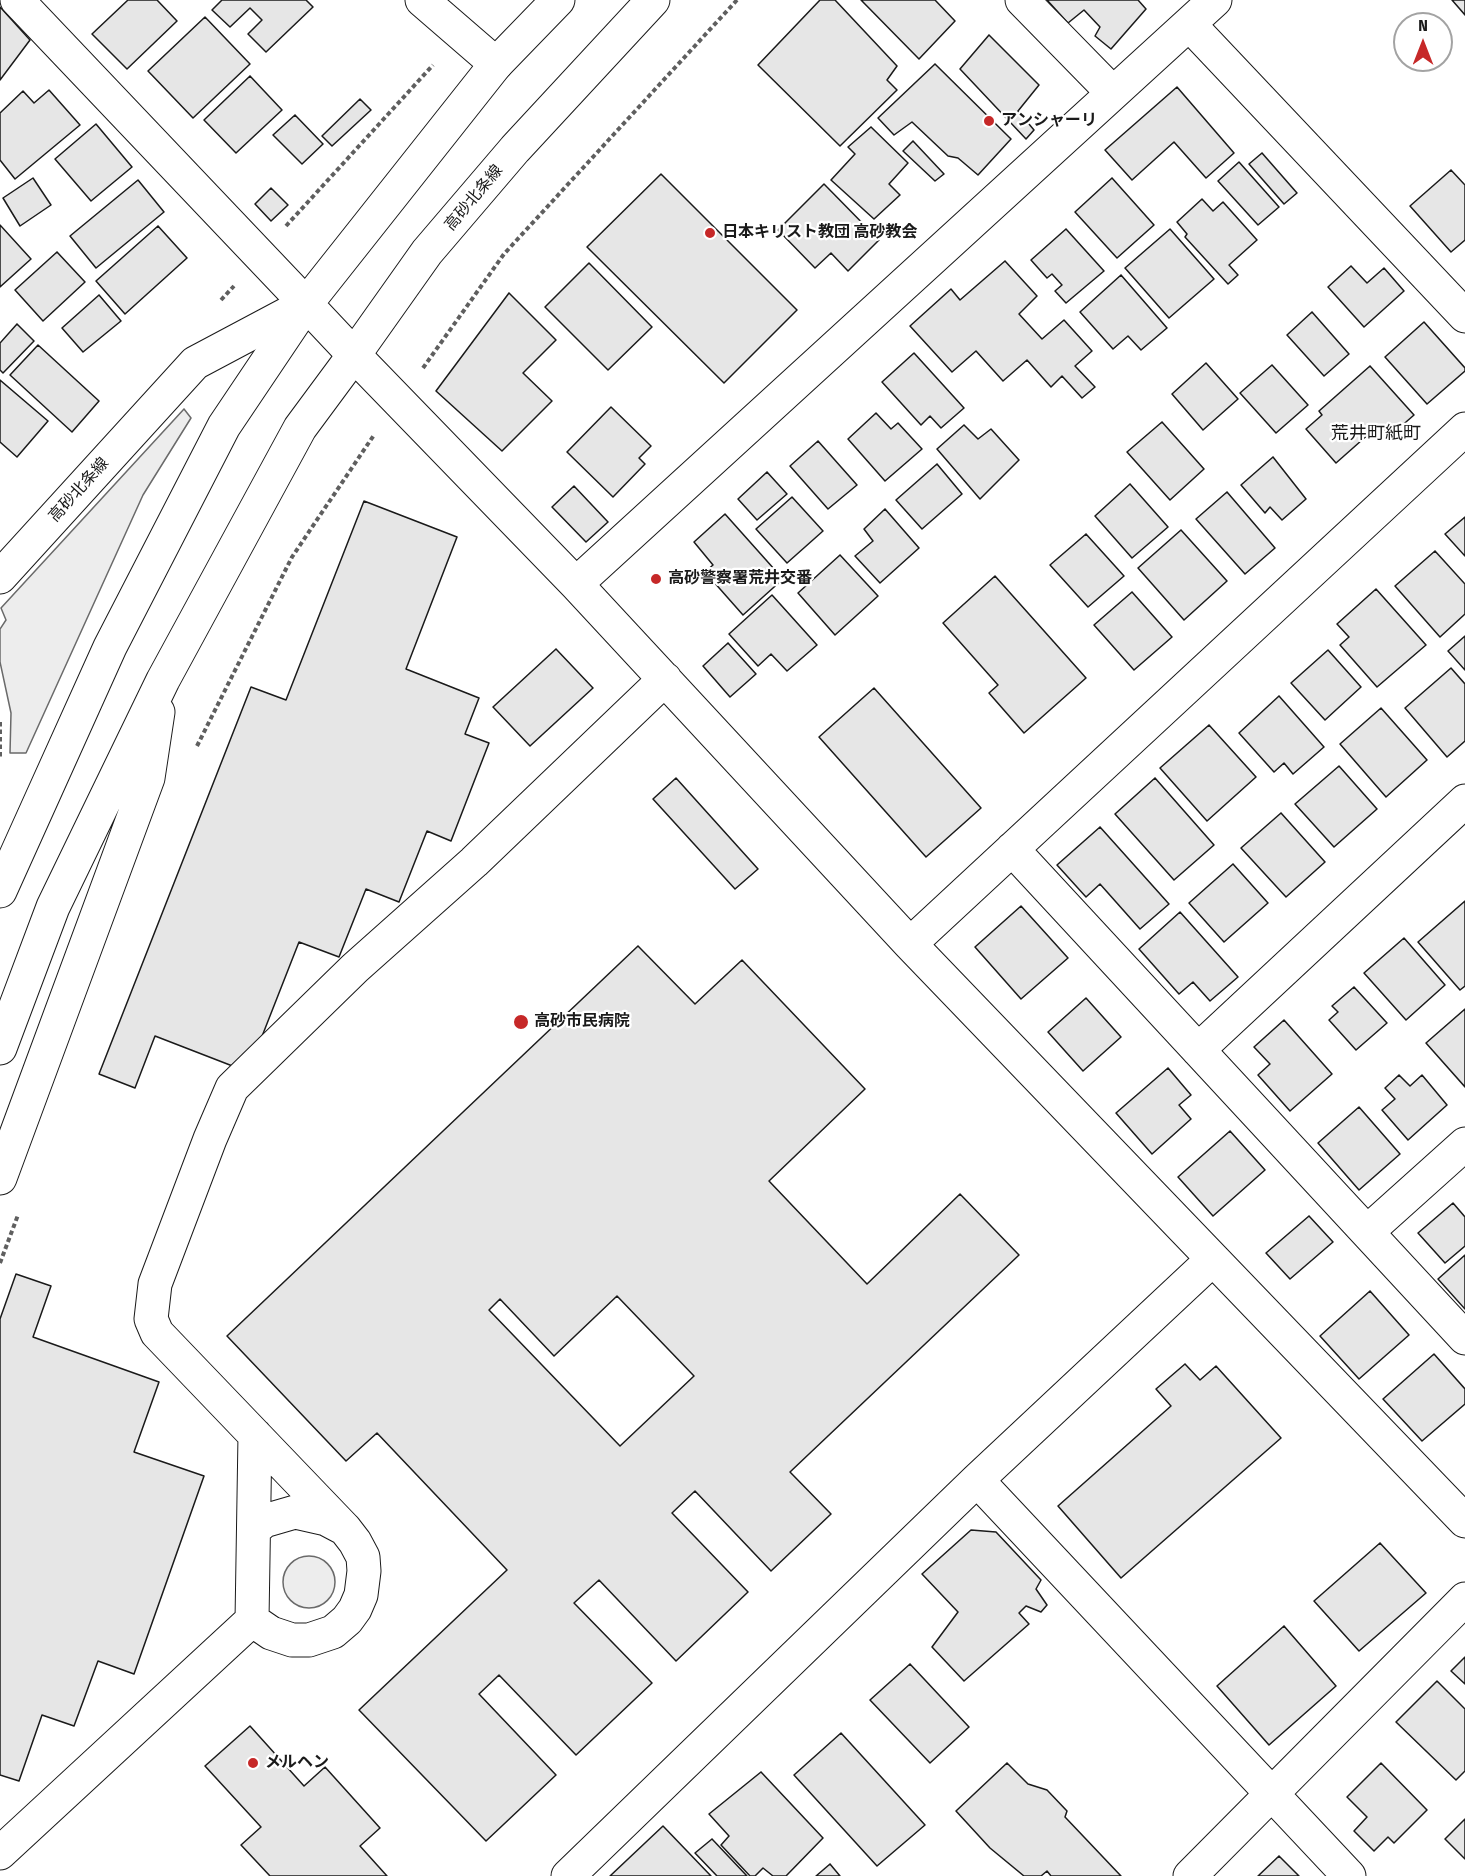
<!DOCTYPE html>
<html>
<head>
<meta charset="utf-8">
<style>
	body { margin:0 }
	#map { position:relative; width:1465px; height:1876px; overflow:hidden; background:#fff; font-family:"Fira Sans Condensed",sans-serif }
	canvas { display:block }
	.north { position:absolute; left:1393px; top:12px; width:60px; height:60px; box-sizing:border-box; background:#fff; border:2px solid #a3a3a3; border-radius:50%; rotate:0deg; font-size:16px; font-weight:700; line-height:24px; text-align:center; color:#1a1a1a }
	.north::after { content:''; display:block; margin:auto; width:21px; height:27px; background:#c62828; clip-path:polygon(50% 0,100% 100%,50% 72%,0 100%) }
</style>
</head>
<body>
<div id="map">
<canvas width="1465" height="1876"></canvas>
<div class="north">N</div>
</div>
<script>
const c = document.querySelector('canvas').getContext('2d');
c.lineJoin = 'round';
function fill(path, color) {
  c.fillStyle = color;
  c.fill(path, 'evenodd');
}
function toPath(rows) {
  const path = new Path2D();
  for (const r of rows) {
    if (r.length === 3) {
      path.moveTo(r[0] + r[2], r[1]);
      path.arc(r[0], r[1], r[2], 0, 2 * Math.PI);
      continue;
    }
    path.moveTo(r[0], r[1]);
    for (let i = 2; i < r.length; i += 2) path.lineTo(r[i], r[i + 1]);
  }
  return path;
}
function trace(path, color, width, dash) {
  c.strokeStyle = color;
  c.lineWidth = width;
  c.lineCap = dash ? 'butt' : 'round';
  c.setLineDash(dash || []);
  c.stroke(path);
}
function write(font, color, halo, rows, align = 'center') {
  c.font = font + ' "Fira Sans Condensed","Noto Sans JP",sans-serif';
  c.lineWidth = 4.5;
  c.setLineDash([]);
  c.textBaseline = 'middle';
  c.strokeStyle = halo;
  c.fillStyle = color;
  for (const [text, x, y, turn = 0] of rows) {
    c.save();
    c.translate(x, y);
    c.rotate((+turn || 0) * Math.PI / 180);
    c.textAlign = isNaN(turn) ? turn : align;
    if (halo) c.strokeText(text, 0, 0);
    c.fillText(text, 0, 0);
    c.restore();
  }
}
const green = toPath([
	[184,409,191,418,143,495,26,753,10,753,11,713,0,662,0,629,6,620,1,608,184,409],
	[309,1582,26]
]);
fill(green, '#ededed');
trace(green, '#6a6a6a', 1.5);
const building = toPath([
	[128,0,157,0,177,21,127,69,92,34,128,0],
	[222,0,306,0,313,7,266,52,248,34,262,20,250,8,230,27,212,10,222,0],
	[820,0,835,0,897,66,887,80,897,90,840,146,758,65,820,0],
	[861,0,935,0,955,21,919,59,861,0],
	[1047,0,1138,0,1146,9,1111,49,1095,36,1100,27,1084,10,1068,23,1047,0],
	[1452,0,1465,0,1465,15,1452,0],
	[0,7,30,40,0,80,0,7],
	[205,17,250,64,193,118,148,71,205,17],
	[989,35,1039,85,1018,111,1034,130,1026,139,960,69,989,35],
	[935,64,1011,139,978,175,958,158,948,156,912,122,894,135,878,118,935,64],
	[250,76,282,110,236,153,204,120,250,76],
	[1177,87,1234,153,1206,178,1174,142,1132,180,1105,150,1177,87],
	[49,90,80,125,15,179,0,160,0,113,23,91,34,103,49,90],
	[360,99,371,110,332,146,322,136,360,99],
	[295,115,323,144,302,164,273,135,295,115],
	[96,124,132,167,91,201,55,159,96,124],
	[871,127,908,163,889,184,900,195,874,219,831,180,855,154,848,147,871,127],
	[913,141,944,174,935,181,903,151,913,141],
	[1262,153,1297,193,1284,204,1249,164,1262,153],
	[1239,162,1279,207,1258,225,1218,181,1239,162],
	[1451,170,1465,185,1465,240,1451,252,1410,206,1451,170],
	[661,174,797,310,724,383,587,247,661,174],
	[33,178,51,205,20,226,3,198,33,178],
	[1112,178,1154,225,1117,258,1075,212,1112,178],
	[138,180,164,212,96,268,70,236,138,180],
	[824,184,879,240,848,271,831,253,815,268,778,230,824,184],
	[271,188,288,205,271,221,255,204,271,188],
	[1202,199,1213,211,1223,202,1257,240,1229,265,1238,275,1228,284,1185,237,1187,234,1177,222,1202,199],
	[0,225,31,259,0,287,0,225],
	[158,226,187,258,125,314,96,281,158,226],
	[1066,229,1104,271,1066,303,1055,291,1062,285,1052,274,1047,278,1031,260,1066,229],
	[1170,229,1214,279,1169,318,1125,268,1170,229],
	[57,252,85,282,43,321,15,290,57,252],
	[1005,261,1037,296,1019,314,1042,339,1064,320,1092,351,1075,366,1095,387,1082,398,1062,376,1051,387,1027,360,1003,381,976,351,952,372,910,326,951,289,960,300,1005,261],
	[589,263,652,327,608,370,545,307,589,263],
	[1351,266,1367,283,1384,268,1404,291,1364,327,1328,287,1351,266],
	[1121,275,1167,328,1141,350,1128,336,1113,349,1080,312,1121,275],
	[509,293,556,340,523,373,552,401,502,451,436,391,509,293],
	[99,295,121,321,83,352,62,328,99,295],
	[1312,312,1349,354,1324,376,1287,335,1312,312],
	[1424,322,1465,368,1465,371,1427,404,1385,357,1424,322],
	[17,324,34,341,3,373,0,370,0,343,17,324],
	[38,345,99,401,72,432,10,375,38,345],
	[914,353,964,408,941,428,930,416,921,425,882,382,914,353],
	[1206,363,1238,399,1203,430,1172,394,1206,363],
	[1272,365,1308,405,1276,433,1240,393,1272,365],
	[1370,366,1414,415,1390,436,1379,425,1336,463,1306,429,1322,415,1319,411,1370,366],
	[0,380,48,421,17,457,0,442,0,380],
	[611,407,651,446,639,458,645,464,613,497,567,452,611,407],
	[876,413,891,429,898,423,922,449,885,481,848,439,876,413],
	[1162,422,1204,469,1170,500,1127,452,1162,422],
	[964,425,978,439,991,429,1019,460,980,499,937,449,964,425],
	[818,441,857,485,828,509,790,466,818,441],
	[1273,457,1306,499,1282,520,1270,507,1265,513,1241,485,1273,457],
	[937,464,962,494,922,529,896,500,937,464],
	[767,472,787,494,757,520,738,499,767,472],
	[1130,484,1168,527,1132,558,1095,516,1130,484],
	[574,486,608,522,586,542,552,507,574,486],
	[1227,492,1275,548,1245,574,1196,519,1227,492],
	[792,497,823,531,787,563,756,529,792,497],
	[364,501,457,537,406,669,479,698,465,734,489,743,451,841,427,831,399,902,366,889,339,957,299,942,248,1072,155,1036,135,1088,99,1074,251,687,286,700,364,501],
	[885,509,919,548,880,583,855,556,873,541,864,529,885,509],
	[725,514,783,579,743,615,705,572,713,565,694,542,725,514],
	[1465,517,1465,556,1445,534,1465,517],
	[1181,530,1227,581,1184,620,1138,568,1181,530],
	[1086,534,1124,576,1088,607,1050,565,1086,534],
	[1435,551,1465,584,1465,614,1440,637,1395,586,1435,551],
	[840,555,878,596,835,635,798,593,840,555],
	[995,576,1086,678,1024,733,989,693,998,685,943,623,995,576],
	[1376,589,1426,645,1377,687,1340,645,1349,637,1337,624,1376,589],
	[1132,592,1172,637,1134,670,1094,625,1132,592],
	[772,595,817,645,787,671,771,654,758,666,729,634,772,595],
	[1465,636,1465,670,1448,651,1465,636],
	[728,643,756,674,730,697,703,666,728,643],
	[556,649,593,688,530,746,493,707,556,649],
	[1328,650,1361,687,1325,720,1291,683,1328,650],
	[1451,668,1465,684,1465,741,1447,757,1405,708,1451,668],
	[874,688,981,808,926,857,819,737,874,688],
	[1279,696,1324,747,1293,774,1284,763,1274,772,1239,733,1279,696],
	[1381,708,1427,760,1386,797,1340,744,1381,708],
	[1209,725,1256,777,1207,821,1160,768,1209,725],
	[1339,766,1377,809,1334,847,1295,804,1339,766],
	[676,778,758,869,735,889,653,799,676,778],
	[1155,778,1214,845,1174,880,1115,814,1155,778],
	[1281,813,1325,862,1286,897,1241,848,1281,813],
	[1100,827,1169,904,1140,929,1100,884,1086,897,1057,865,1100,827],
	[1233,864,1268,903,1224,942,1189,903,1233,864],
	[1465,901,1465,986,1460,990,1418,942,1465,901],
	[1021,906,1068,958,1021,999,975,947,1021,906],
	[1180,912,1238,977,1210,1001,1193,982,1179,994,1139,949,1180,912],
	[1404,938,1445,985,1406,1020,1364,973,1404,938],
	[638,946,695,1004,742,960,865,1089,769,1181,867,1284,960,1194,1019,1255,790,1472,831,1514,771,1571,695,1491,672,1513,748,1592,676,1661,599,1580,574,1603,652,1683,576,1755,499,1675,479,1694,556,1775,486,1841,359,1710,507,1570,377,1433,346,1461,227,1336,638,946],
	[617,1296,694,1376,620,1446,489,1310,500,1299,554,1356,617,1296],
	[1354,987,1387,1023,1356,1050,1329,1020,1338,1012,1332,1006,1354,987],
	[1086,998,1121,1037,1083,1071,1048,1032,1086,998],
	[1465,1009,1465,1087,1426,1043,1465,1009],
	[1284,1020,1332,1074,1290,1111,1258,1075,1270,1064,1254,1047,1284,1020],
	[1168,1068,1191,1095,1179,1105,1191,1119,1152,1154,1116,1113,1168,1068],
	[1399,1075,1410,1086,1422,1075,1447,1105,1408,1140,1382,1110,1395,1099,1385,1088,1399,1075],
	[1359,1107,1400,1154,1359,1190,1318,1143,1359,1107],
	[1230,1131,1265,1170,1213,1216,1178,1177,1230,1131],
	[1453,1203,1465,1217,1465,1246,1445,1263,1418,1233,1453,1203],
	[1309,1216,1333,1242,1290,1279,1266,1253,1309,1216],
	[1465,1255,1465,1309,1438,1279,1465,1255],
	[16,1274,51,1286,33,1337,159,1382,134,1452,204,1476,134,1674,98,1661,74,1726,42,1715,19,1781,0,1775,0,1319,16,1274],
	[1370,1291,1409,1335,1359,1379,1320,1336,1370,1291],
	[1434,1354,1465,1389,1465,1404,1422,1441,1383,1399,1434,1354],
	[1185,1364,1200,1380,1216,1366,1281,1438,1121,1578,1058,1506,1171,1406,1156,1389,1185,1364],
	[971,1530,996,1532,1041,1580,1036,1589,1047,1605,1041,1612,1026,1606,1019,1613,1029,1624,964,1681,932,1647,958,1612,922,1574,971,1530],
	[1380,1543,1426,1593,1359,1651,1314,1601,1380,1543],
	[1284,1626,1336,1686,1269,1745,1217,1686,1284,1626],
	[1465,1657,1465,1684,1451,1671,1465,1657],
	[910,1664,969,1727,930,1763,870,1700,910,1664],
	[1437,1681,1465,1709,1465,1771,1456,1780,1396,1722,1437,1681],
	[250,1726,304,1786,325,1767,380,1828,360,1846,387,1876,270,1876,241,1845,261,1827,205,1766,250,1726],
	[841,1733,925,1825,877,1866,794,1775,841,1733],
	[1007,1763,1028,1784,1047,1790,1067,1811,1065,1817,1121,1876,1051,1876,1047,1871,1041,1876,1024,1876,990,1848,956,1811,1007,1763],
	[1381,1763,1427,1810,1394,1843,1388,1837,1374,1851,1354,1831,1367,1817,1347,1797,1381,1763],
	[761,1772,823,1838,786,1876,773,1876,763,1868,755,1876,750,1876,721,1845,729,1836,709,1814,761,1772],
	[1465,1819,1465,1859,1445,1839,1465,1819],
	[663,1826,711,1876,610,1876,663,1826],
	[712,1839,747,1876,717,1876,695,1853,712,1839],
	[1279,1856,1299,1876,1258,1876,1279,1856],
	[830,1864,840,1876,816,1876,830,1864]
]);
fill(building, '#e6e6e6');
trace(building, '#1a1a1a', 1.5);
const minor = toPath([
	[422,0,496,64],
	[1022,0,1113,93],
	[1189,24,1465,316],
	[576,584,1215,0],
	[1012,849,1465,1338],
	[0,891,110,647,224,426,306,304,17,0],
	[910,944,1465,429],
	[0,1048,53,907,163,680,300,428,354,355,576,584,910,944,1465,1521],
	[1198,1050,1465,801],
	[0,1178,148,778,158,712],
	[1367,1232,1465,1144],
	[977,1480,1349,1876],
	[345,1529,157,1333,151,1319,155,1284,210,1139,232,1088,355,968,474,862,665,679],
	[252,1620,271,1633,292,1640,309,1640,333,1632,347,1620,355,1609,361,1595,364,1571,363,1557,355,1542,345,1529,326,1519,295,1512,264,1521,255,1529],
	[0,1853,252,1620,255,1435],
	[568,1876,977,1480,1213,1259],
	[1190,1876,1465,1599]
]);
const major = toPath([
	[306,304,354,355,427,252,515,149,653,0],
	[0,577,195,363,306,304,496,64,558,0]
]);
trace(minor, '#1a1a1a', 35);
trace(major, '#1a1a1a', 35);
trace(toPath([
	[286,226,433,65],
	[221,300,234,286],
	[423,368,504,254,737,0],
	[0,722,0,758],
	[197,746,292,557,374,435],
	[0,1263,18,1215]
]), '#5f5f5f', 4, [4.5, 3]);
trace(minor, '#fff', 33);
trace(major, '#fff', 33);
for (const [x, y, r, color] of [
	[989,121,6,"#c62828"],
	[710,233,6,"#c62828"],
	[656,579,6,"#c62828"],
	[521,1022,8,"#c62828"],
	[253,1763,6,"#c62828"]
]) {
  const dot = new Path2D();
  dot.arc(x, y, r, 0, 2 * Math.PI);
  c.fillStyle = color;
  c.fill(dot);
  trace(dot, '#fff', 2);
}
write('bold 16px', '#1a1a1a', '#fff', [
	["アンシャーリ",1001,121],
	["日本キリスト教団 高砂教会",722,233],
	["高砂警察署荒井交番",668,579],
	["高砂市民病院",534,1022],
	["メルヘン",265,1763]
], 'left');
write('16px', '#1a1a1a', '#fff', [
	["高砂北条線",474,198,-50],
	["高砂北条線",79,490,-48]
]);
write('18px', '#1a1a1a', '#fff', [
	["荒井町紙町",1376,434]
]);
</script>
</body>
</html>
